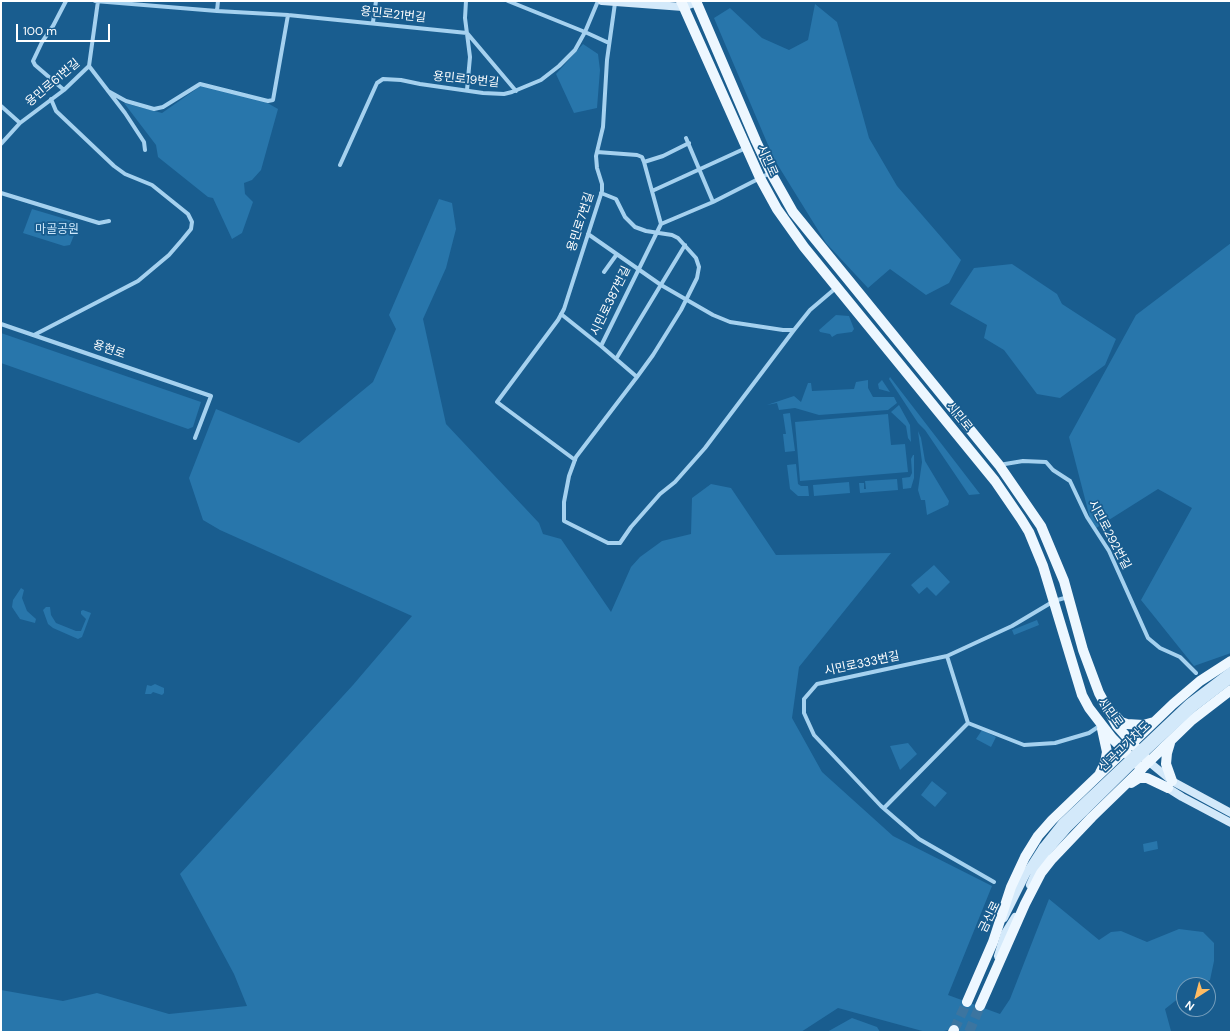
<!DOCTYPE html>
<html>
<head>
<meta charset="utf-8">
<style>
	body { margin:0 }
	#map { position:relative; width:1232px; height:1033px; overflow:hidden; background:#195d8f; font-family:"DM Sans",sans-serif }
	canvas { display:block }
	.frame { position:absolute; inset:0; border:2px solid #fff; pointer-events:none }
	.north { position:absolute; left:1176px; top:977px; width:40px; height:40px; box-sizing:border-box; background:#195d8f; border:1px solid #759ebc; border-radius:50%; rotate:216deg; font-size:11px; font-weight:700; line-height:16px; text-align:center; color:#fff }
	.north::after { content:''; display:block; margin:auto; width:14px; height:18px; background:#ffbc63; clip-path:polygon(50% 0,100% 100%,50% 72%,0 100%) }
	.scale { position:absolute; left:16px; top:24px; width:94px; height:18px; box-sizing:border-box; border:2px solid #fff; border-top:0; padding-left:5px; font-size:12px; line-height:14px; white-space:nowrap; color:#fff; -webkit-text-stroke:3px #195d8f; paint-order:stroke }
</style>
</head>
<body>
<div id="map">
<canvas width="1232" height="1033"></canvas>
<div class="frame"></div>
<div class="north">N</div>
<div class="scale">100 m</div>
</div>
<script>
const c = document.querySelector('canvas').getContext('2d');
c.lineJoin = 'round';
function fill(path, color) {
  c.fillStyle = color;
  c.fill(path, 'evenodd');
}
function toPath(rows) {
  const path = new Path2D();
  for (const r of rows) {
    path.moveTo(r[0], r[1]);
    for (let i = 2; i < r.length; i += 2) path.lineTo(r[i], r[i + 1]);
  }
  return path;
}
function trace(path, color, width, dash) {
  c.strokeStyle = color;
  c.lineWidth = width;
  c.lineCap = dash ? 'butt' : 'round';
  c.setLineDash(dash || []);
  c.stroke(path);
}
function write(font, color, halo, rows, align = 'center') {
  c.font = font + ' "DM Sans","Noto Sans KR",sans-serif';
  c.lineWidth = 3.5;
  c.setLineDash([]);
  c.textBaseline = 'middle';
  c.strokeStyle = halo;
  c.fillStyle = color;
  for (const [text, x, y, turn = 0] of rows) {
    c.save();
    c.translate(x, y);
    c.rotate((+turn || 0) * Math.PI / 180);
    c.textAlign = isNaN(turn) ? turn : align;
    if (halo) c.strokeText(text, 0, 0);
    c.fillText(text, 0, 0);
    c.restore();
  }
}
fill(toPath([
	[815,4,837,22,869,138,897,186,961,260,949,283,926,295,890,269,868,288,826,243,774,159,714,18,730,8,762,38,789,50,808,40],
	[583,44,598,54,600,70,597,108,574,113,556,74],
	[202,85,264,101,278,109,261,170,252,180,244,183,245,194,253,202,242,233,232,239,213,198,208,197,158,157,156,145,124,103,162,113],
	[439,199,452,203,456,229,446,268,423,319,446,424,539,523,543,534,561,539,611,612,631,567,640,557,662,541,691,534,692,498,711,484,731,488,776,555,891,553,799,667,792,718,822,772,893,836,992,886,948,995,1000,1014,1010,999,1049,899,1099,940,1111,932,1121,931,1147,942,1179,929,1203,932,1214,943,1214,961,1210,980,1197,985,1184,985,1184,994,1165,1009,1171,1031,1173,1032,961,1032,952,1029,940,1032,926,1032,838,1008,801,1032,1,1032,1,990,63,1001,97,993,169,1014,247,1006,234,974,180,874,353,685,412,616,220,530,203,520,189,478,216,409,299,443,373,382,396,329,389,315],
	[32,209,79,223,70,245,64,246,23,233],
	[1231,243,1231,653,1194,666,1141,600,1192,508,1158,489,1093,530,1069,437,1136,315],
	[1012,264,1057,294,1062,304,1116,339,1105,365,1060,398,1037,394,1004,350,984,338,987,325,950,304,974,268],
	[836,315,849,316,854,329,852,332,837,334,832,337,830,334,820,332,819,330],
	[1,333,201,402,193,427,188,429,1,363],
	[890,377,980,494,969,495,925,430,918,423,889,379],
	[868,380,868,388,873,397,894,397,897,403,888,410,819,415,795,408,779,410,777,403,767,405,794,396,801,402,808,383,811,383,812,391,854,389,856,382],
	[882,380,890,392,879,389,878,384],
	[899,405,910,425,911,442,908,438,906,426,891,412],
	[790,413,795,451,785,452,783,434,786,434,783,414],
	[888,414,891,445,905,444,908,472,800,481,795,422],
	[918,431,921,438,925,461,949,501,948,505,927,515,925,500,921,500,918,490,922,462],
	[913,455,914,455,914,478,911,488,903,489,902,478,910,477,912,473,911,459],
	[796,464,798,484,801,486,808,486,809,496,798,496,790,489,787,465],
	[897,479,898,490,860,493,859,483,864,483,864,489,866,489,865,481],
	[849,482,850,493,814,496,813,485],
	[934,565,950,582,936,596,927,587,919,594,911,585],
	[21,588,24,590,22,598,27,611,36,619,35,623,20,619,12,607,13,600],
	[46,607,50,607,51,615,56,623,76,631,81,631,86,619,81,614,81,611,83,610,91,613,82,637,78,639,53,628,48,624,43,610],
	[1037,620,1039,625,1014,635,1012,630],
	[155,684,164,688,164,693,162,695,153,692,151,694,145,694,147,685,151,686],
	[982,730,996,737,991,747,976,739],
	[908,743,917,754,900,770,890,746],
	[932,781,947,793,935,807,921,795],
	[1157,841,1158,849,1144,852,1143,844],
	[852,1018,877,1027,880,1032,827,1032]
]), '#2876ab');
trace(toPath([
	[954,1030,967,1002],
	[969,1032,980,1006]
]), '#3c75a0', 10, [10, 5]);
trace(toPath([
	[95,1,217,11,288,15,467,33],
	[466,1,465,18,470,57,467,90],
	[598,1,585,32,609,43],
	[217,11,218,1],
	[373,22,376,1],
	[467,33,516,91],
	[89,66,125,113,144,142,145,150],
	[64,90,35,65,33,61,42,42,53,26,66,1],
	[108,91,126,101,154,109,163,107,200,84,268,101,273,100,288,15],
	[1,106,20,123],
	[686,138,713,202],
	[1,144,20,123,64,90,89,66,98,1],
	[597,152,637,155,642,157,644,162,663,156,689,143],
	[644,162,661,224],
	[340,165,377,83,383,79,401,80,420,84,483,93,504,94,512,92,541,80,559,66,575,50,585,32,508,1],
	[770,173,713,202,661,224,601,346,637,377,576,457,569,476,564,502,564,521,608,543,620,543,631,527,660,494,675,482,705,448,794,330],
	[652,191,746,148],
	[1,193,99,223,109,221],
	[601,193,616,199,625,217,635,227,646,231,672,235,678,238,696,258,699,267,697,278,681,310,653,355,637,377],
	[588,234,661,285,713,315,730,322,783,330,794,330,810,310,837,287],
	[604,272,617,254],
	[561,314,601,346],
	[1,324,211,396,195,438],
	[34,335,138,281,169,255,182,240,191,229,192,222,188,214,152,185,125,174,114,166,56,111,51,99],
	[616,359,685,245],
	[575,460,497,402,558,320,564,309,602,191,602,184,597,168,596,156,603,127,607,60,615,3],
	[999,465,1023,461,1046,462,1053,470,1070,481,1087,517,1109,551,1148,638,1160,648,1180,657,1196,673],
	[947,656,968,723,1024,745,1055,743,1089,733,1101,725],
	[884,808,968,723],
	[994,882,919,839,881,806,814,735,804,713,804,699,817,684,947,656,1012,626,1054,601,1068,597]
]), '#a5d1ef', 4);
trace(toPath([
	[602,1,683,7,697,2],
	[1149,762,1172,781,1231,813],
	[1163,785,1182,797,1231,823],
	[1030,885,1039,865,1048,851],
	[1004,918,1027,872,1043,847],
	[998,956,1005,933,1015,917]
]), '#d3e9fa', 8);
trace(toPath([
	[681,1,760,178,777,209,804,247,995,481,1021,519,1029,532,1043,566,1082,695,1089,708,1112,738,1142,769],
	[696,1,756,141,771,173,793,212,999,465,1041,526,1064,581,1083,650,1099,693,1117,726,1149,762],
	[1114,714,1121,722,1127,724,1143,725,1154,722],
	[1170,743,1167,753,1166,764,1172,781],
	[1100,773,1105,763,1107,752,1102,729],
	[1131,783,1139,778,1147,778,1168,788],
	[967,1002,993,942,1011,887,1025,857,1038,836,1052,820,1173,704,1200,681,1231,661],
	[980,1006,1025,904,1041,873,1052,859,1092,817,1192,720,1231,690],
	[953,1032,954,1030]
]), '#edf7ff', 10);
trace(toPath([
	[1043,847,1062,823,1189,703,1231,671],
	[1048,851,1068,828,1138,759,1193,708,1231,679]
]), '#d3e9fa', 8);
write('12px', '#fff', '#195d8f', [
	["용민로21번길",393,15,6],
	["용민로19번길",466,80,6],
	["용민로61번길",53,83,-40],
	["시민로",767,161,66],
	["용민로7번길",581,222,-72],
	["시민로387번길",611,301,-64],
	["용현로",109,350,19],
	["시민로",959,417,51],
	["시민로292번길",1109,535,62],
	["시민로333번길",862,664,-12],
	["시민로",1110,713,54],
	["신곡고가차도",1125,747,-44],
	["금신로",990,917,-64]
]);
write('12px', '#cce7fb', '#195d8f', [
	["마골공원",57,230]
]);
</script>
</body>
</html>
